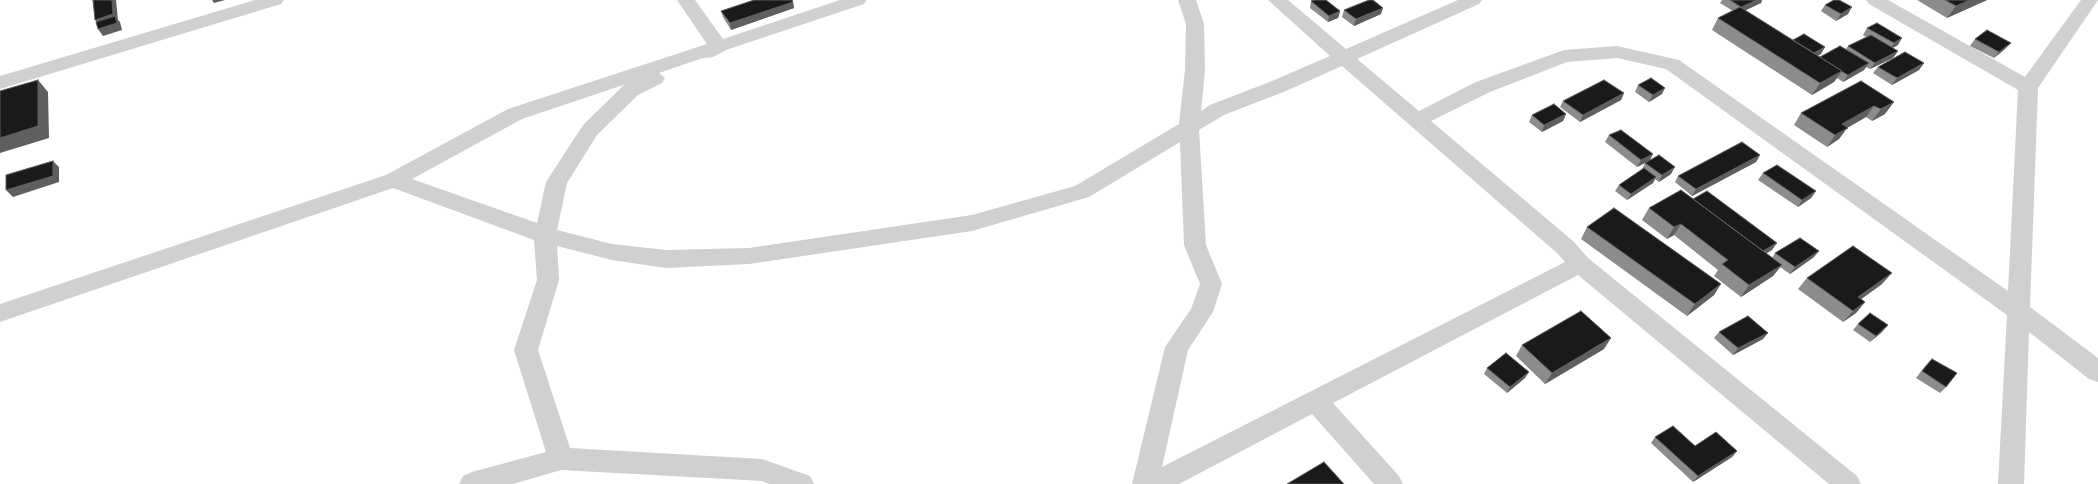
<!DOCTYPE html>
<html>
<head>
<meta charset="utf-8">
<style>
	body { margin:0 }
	canvas { display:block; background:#fff }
</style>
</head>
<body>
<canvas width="2098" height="484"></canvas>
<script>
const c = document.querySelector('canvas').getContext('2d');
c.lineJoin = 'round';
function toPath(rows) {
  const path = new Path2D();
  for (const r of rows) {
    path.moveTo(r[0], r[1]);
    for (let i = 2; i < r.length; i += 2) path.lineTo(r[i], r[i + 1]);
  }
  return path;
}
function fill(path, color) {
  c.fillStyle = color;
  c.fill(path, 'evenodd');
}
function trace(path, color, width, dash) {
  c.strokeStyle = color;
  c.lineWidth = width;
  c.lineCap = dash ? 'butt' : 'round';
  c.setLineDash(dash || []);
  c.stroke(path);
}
fill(toPath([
	[255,0,284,0,281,4,0,89,0,76,255,0],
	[677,0,695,0,723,39,840,0,867,0,864,4,726,50,713,57,703,58,659,73,665,78,662,83,638,95,597,135,567,183,557,230,612,244,666,250,749,248,972,215,1075,186,1179,124,1185,70,1186,24,1178,0,1196,0,1204,24,1205,70,1201,111,1210,105,1272,81,1330,56,1268,0,1288,0,1346,49,1458,0,1482,0,1479,4,1357,59,1419,111,1476,82,1564,50,1617,46,1679,60,2008,291,2018,90,1869,4,1866,0,1888,0,2025,77,2081,0,2098,0,2038,88,2030,307,2098,358,2098,382,2089,379,2029,332,2024,484,1998,484,2007,315,1666,69,1617,58,1567,62,1490,92,1431,121,1573,241,1588,258,1857,476,1861,484,1829,484,1578,275,1333,403,1399,476,1403,484,1374,484,1312,414,1179,484,1132,484,1165,347,1191,309,1200,284,1184,245,1180,142,1089,197,972,231,749,264,666,268,612,260,557,246,559,280,538,350,570,448,762,459,810,476,814,484,769,484,762,481,561,470,513,484,459,484,463,476,472,472,546,452,514,350,537,280,534,240,393,188,0,322,0,304,386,175,508,109,707,44,677,0],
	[1342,66,1557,253,1565,262,1162,467,1188,350,1213,312,1222,284,1206,245,1199,130,1224,115,1286,91,1342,66],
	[629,83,624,85,583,125,546,182,537,223,412,179,522,119,629,83]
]), '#d0d0d0');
fill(toPath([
	[1722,0,1762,0,1761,3,1745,10,1793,40,1821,54,1818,55,1820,57,1846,49,1848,46,1866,37,1863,35,1867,28,1898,45,1892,48,1898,51,1893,58,1870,69,1866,67,1864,70,1843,82,1837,78,1834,82,1812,95,1712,30,1718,18,1733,11,1720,3],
	[1917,0,1987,0,1947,18],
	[1311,1,1340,11,1338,18,1328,22,1310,8],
	[793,2,794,8,731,30,723,17,721,11],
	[1825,5,1848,14,1836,21,1821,11],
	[1344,10,1381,14,1354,26,1342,17],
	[1975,39,2005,49,1994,58,1970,46],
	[1924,63,1919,70,1892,85,1873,73,1878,67],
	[1861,81,1885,114,1872,121,1866,117,1847,128,1839,139,1827,147,1794,125,1801,113],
	[1638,85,1662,94,1649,102,1635,92],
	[1624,93,1621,100,1580,122,1560,107,1563,101],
	[1566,114,1563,121,1542,132,1529,122,1532,115],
	[1609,135,1653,154,1650,160,1671,174,1659,182,1655,179,1653,183,1627,200,1615,191,1619,185,1642,170,1645,163,1637,167,1605,142],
	[1760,155,1756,162,1692,196,1675,182,1678,176],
	[1763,173,1816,191,1811,198,1798,207,1758,180],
	[1693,199,1772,250,1766,253,1772,258,1775,253,1814,257,1790,274,1780,267,1773,276,1741,297,1714,276,1718,270,1674,235,1667,239,1642,220,1649,208],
	[1587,227,1714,295,1687,316,1581,239],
	[1807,278,1882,284,1861,299,1865,302,1856,313,1843,322,1798,289],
	[1858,324,1882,332,1870,342,1853,330],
	[1719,332,1763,339,1733,355,1714,338],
	[1522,345,1604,349,1545,384,1516,356],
	[1932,359,1946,387,1940,393,1916,378,1926,365],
	[1487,368,1525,378,1507,393,1484,374],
	[1655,437,1695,446,1737,451,1732,457,1693,482,1651,443]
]), '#8c8c8c');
fill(toPath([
	[112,0,116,0,118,20,120,22,122,30,103,36,98,29,100,26,95,20],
	[212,0,225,0,214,3],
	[1757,0,1762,0,1761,3,1738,14,1741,7],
	[1970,0,1987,0,1947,18,1956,6],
	[793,2,794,8,731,30,730,23],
	[1852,7,1848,14,1836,21,1841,14],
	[1383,8,1381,14,1354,26,1356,19],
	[1340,11,1338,18,1328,22,1329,16],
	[1902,38,1898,45,1889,50,1894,43],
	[2011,43,2005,49,1994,58,1999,52],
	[1825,47,1821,54,1809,61,1813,54],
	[1898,51,1893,58,1870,69,1875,63],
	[1869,63,1864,70,1843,82,1848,75],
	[1924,63,1919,70,1892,85,1897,78],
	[1842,71,1834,82,1812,95,1820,83],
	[38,80,48,92,49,138,0,153,0,138],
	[1665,88,1662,94,1649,102,1653,95],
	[1624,93,1621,100,1580,122,1583,115],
	[1894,102,1885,114,1872,121,1881,109],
	[1874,106,1866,117,1847,128,1839,139,1827,147,1835,135,1843,131,1834,135,1842,124],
	[1566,114,1563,121,1542,132,1544,125],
	[1653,154,1649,161,1637,167,1641,160],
	[1760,155,1756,162,1692,196,1696,189],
	[53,161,59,167,59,182,13,197,6,190],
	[1675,167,1671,174,1659,182,1662,175],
	[1656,177,1653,183,1627,200,1631,194],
	[1816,191,1811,198,1798,207,1802,200],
	[1681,224,1674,235,1667,239,1674,227],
	[1777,243,1772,250,1759,258,1763,251],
	[1819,251,1814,257,1790,274,1795,267],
	[1782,265,1773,276,1741,297,1749,285],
	[1892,273,1882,284,1849,308,1858,297],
	[1721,284,1714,295,1687,316,1695,304],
	[1865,302,1856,313,1843,322,1853,311],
	[1888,325,1882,332,1870,342,1876,336],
	[1768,333,1763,339,1733,355,1738,348],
	[1611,338,1604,349,1545,384,1552,373],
	[1529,372,1525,378,1507,393,1510,387],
	[1737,451,1732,457,1693,482,1698,476]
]), '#5f5f5f');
const building = toPath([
	[93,0,112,0,113,14,95,20,93,0],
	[754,0,792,0,793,2,730,23,721,11,754,0],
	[1314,0,1326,0,1340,11,1329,16,1311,1,1314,0],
	[1369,0,1373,0,1383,8,1356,19,1344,10,1369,0],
	[1730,0,1757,0,1741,7,1730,0],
	[1834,0,1839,0,1852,7,1841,14,1825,5,1834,0],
	[1945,0,1970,0,1956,6,1945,0],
	[1740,7,1842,71,1820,83,1718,18,1740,7],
	[115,16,117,23,98,29,96,22,115,16],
	[1877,23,1902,38,1894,43,1867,28,1877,23],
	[1987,30,2011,43,1999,52,1975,39,1987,30],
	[1804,34,1825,47,1814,53,1793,40,1804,34],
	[1871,35,1898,51,1875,63,1848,46,1871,35],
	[1840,46,1869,63,1848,75,1841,71,1842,71,1820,57,1840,46],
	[1905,52,1924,63,1897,78,1878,67,1905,52],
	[1651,78,1665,88,1653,95,1638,85,1651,78],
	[38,80,38,126,0,138,0,91,38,80],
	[1604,80,1624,93,1583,115,1563,101,1604,80],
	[1861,81,1894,102,1881,109,1874,106,1842,124,1848,128,1835,135,1801,113,1861,81],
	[1554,104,1566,114,1544,125,1532,115,1554,104],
	[1621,130,1653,154,1641,160,1609,135,1621,130],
	[1742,142,1760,155,1696,189,1678,176,1742,142],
	[1659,155,1675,167,1662,175,1645,163,1659,155],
	[53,161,53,176,6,190,6,175,53,161],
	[1777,165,1816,191,1802,200,1763,173,1777,165],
	[1644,168,1656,177,1631,194,1619,185,1644,168],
	[1681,190,1782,265,1749,285,1722,264,1728,260,1681,224,1674,227,1649,208,1681,190],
	[1707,191,1777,243,1763,251,1693,199,1707,191],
	[1614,208,1721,284,1695,304,1587,227,1614,208],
	[1800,238,1819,251,1795,267,1775,253,1800,238],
	[1853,246,1892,273,1858,297,1865,302,1853,311,1807,278,1853,246],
	[1581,311,1611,338,1552,373,1522,345,1581,311],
	[1870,313,1888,325,1876,336,1858,324,1870,313],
	[1748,316,1768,333,1738,348,1719,332,1748,316],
	[1506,353,1529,372,1510,387,1487,368,1506,353],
	[1932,359,1957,373,1946,387,1922,371,1932,359],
	[1673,426,1695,446,1716,432,1737,451,1698,476,1655,437,1673,426],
	[1324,462,1344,484,1287,484,1324,462]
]);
fill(building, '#1a1a1a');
trace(building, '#5f5f5f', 1);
</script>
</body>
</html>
